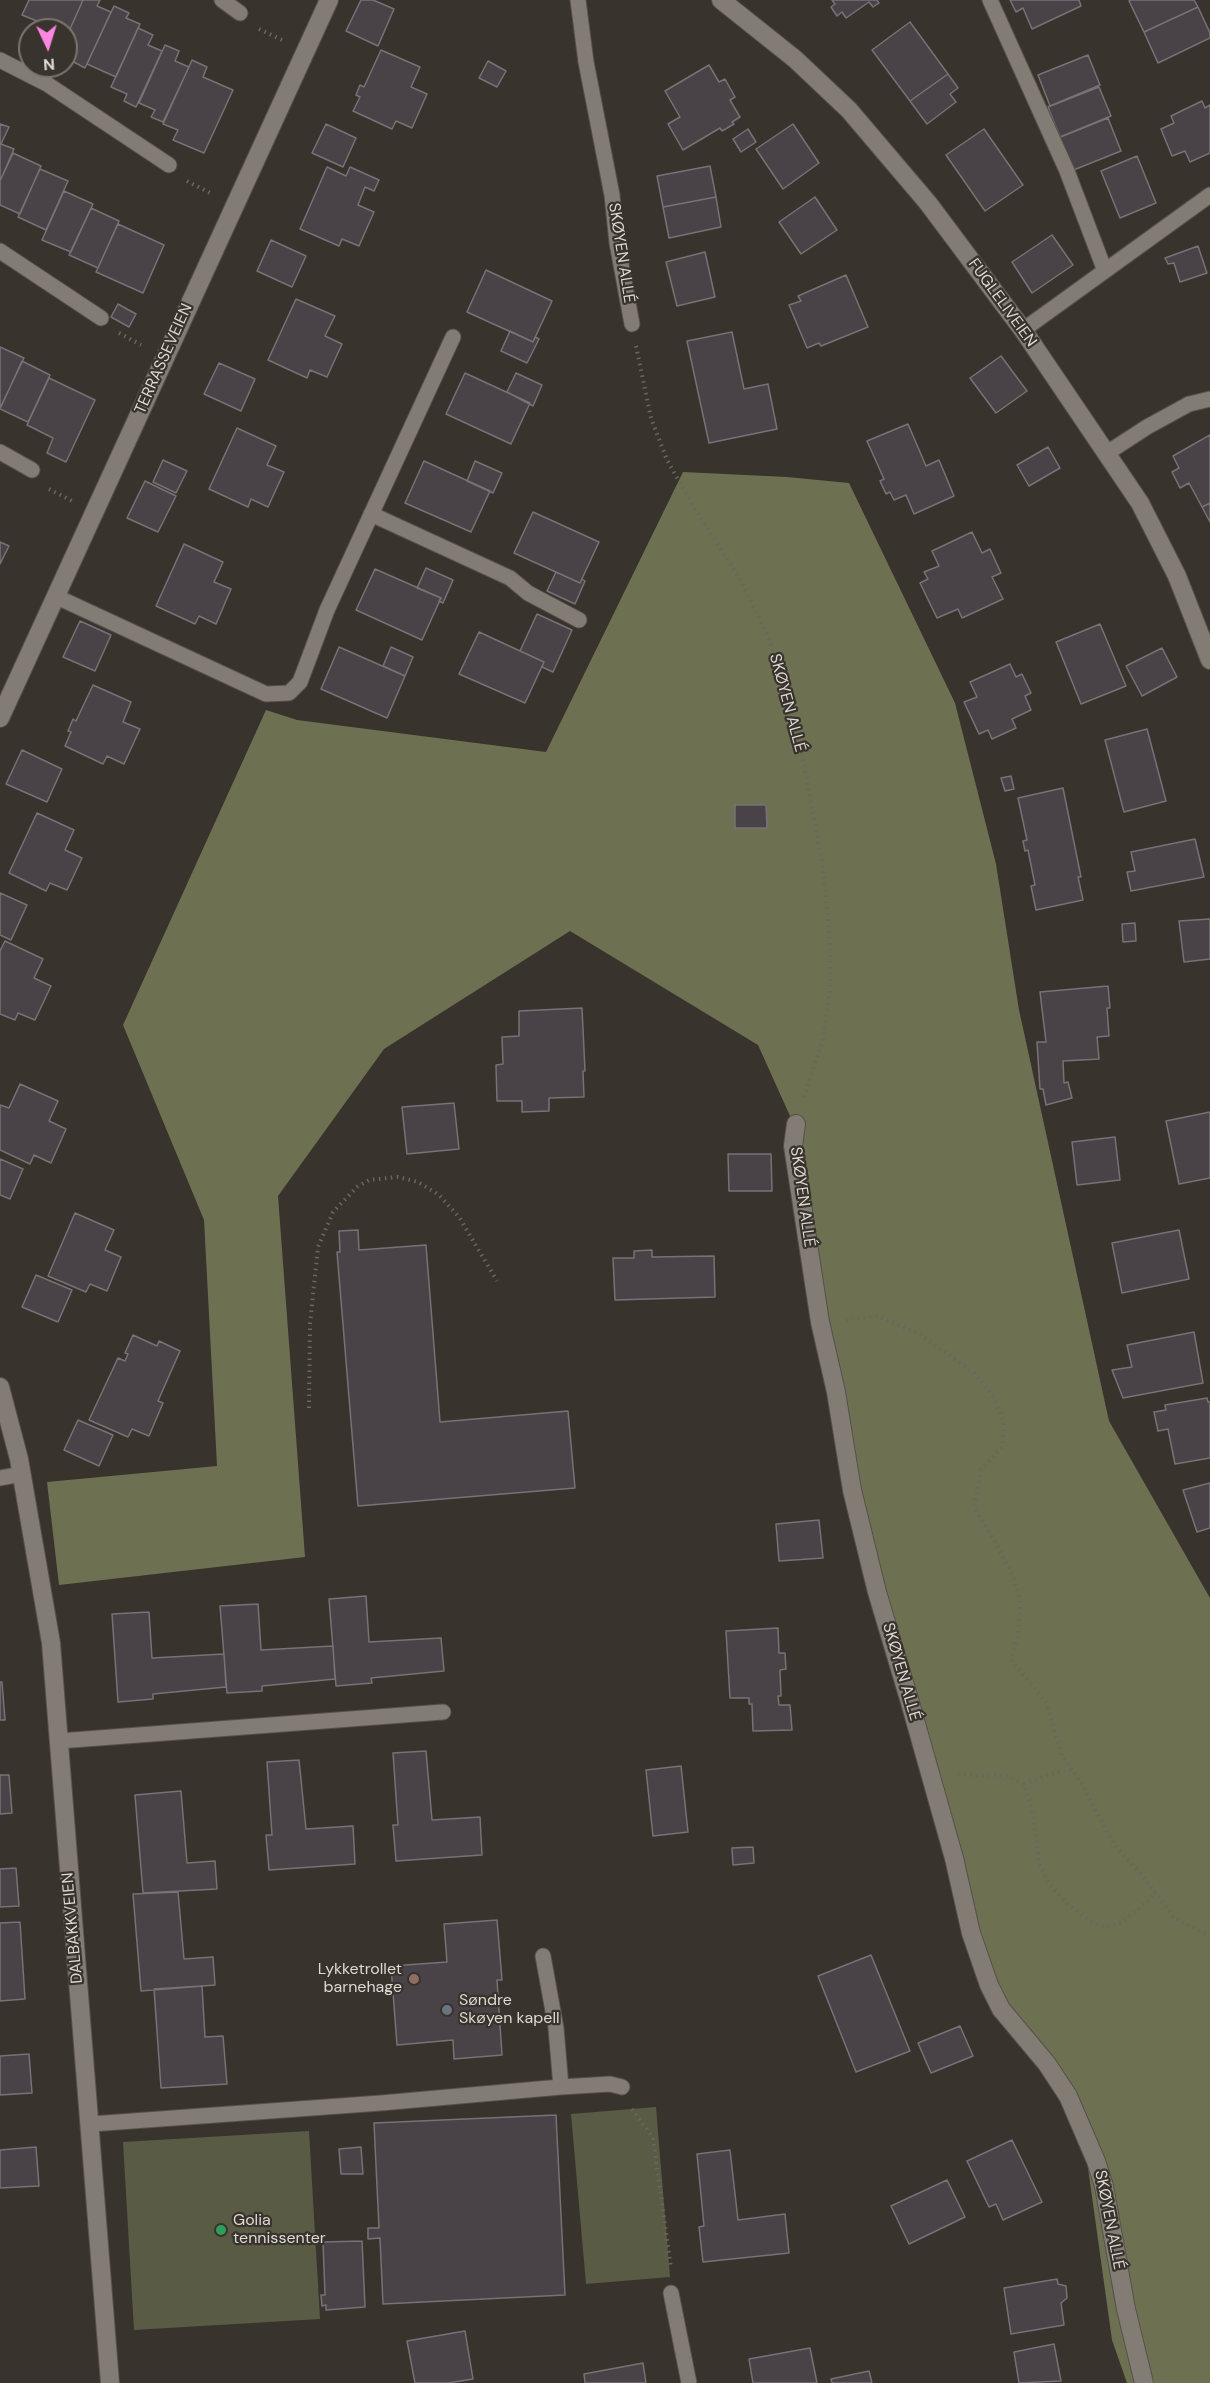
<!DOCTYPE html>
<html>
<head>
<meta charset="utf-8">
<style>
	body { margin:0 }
	#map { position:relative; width:1210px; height:2383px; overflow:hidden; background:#39332d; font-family:"DM Sans",sans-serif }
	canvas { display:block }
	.north { position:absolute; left:18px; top:18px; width:60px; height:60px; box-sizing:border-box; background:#39332d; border:2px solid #7b7570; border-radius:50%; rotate:176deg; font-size:16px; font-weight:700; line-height:24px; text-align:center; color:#ddd9d5 }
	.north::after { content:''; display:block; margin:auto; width:21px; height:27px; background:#fd86e1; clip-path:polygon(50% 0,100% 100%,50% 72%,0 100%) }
</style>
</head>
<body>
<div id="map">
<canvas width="1210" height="2383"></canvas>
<div class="north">N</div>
</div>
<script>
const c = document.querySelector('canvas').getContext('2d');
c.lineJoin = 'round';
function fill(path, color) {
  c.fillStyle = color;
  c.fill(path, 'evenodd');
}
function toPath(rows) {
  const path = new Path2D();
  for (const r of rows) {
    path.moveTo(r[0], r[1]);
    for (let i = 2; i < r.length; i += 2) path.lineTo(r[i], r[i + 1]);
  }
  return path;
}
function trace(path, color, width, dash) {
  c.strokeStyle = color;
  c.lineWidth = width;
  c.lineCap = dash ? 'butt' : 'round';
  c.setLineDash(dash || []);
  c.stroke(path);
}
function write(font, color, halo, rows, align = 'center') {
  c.font = font + ' "DM Sans",sans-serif';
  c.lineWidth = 4.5;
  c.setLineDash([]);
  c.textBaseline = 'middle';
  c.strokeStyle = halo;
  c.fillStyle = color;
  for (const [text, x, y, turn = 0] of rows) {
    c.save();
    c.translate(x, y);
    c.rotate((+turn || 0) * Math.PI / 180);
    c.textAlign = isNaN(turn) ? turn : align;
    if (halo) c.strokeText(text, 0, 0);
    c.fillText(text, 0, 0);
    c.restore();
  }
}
fill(toPath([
	[656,2107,670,2277,586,2284,571,2114],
	[309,2131,320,2319,134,2330,123,2142]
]), '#595b45');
fill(toPath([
	[683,472,787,477,849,483,955,703,996,864,1019,1010,1109,1421,1210,1598,1210,2383,1127,2383,1112,2340,1082,2125,997,2006,880,1605,795,1127,758,1045,570,931,384,1049,278,1196,305,1557,59,1585,47,1482,217,1466,204,1220,123,1025,266,710,297,720,546,752]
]), '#6e7052');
const building = toPath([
	[29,0,83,0,66,38,66,30,33,30,37,21,22,15,29,0],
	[83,0,100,0,97,6,111,12,85,68,72,61,76,54,66,50,66,38,83,0],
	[361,0,373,0,394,9,378,46,346,31,361,0],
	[832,0,877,0,879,3,873,7,869,2,846,18,842,12,837,16,831,7,835,4,832,0],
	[1010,0,1079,0,1081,6,1032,29,1023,8,1016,12,1010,0],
	[1131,0,1194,0,1198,7,1144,32,1129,1,1131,0],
	[114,6,129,13,126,18,140,24,116,77,87,64,114,6],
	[1198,7,1210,33,1210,38,1158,63,1144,32,1198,7],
	[910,22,948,74,910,101,872,50,910,22],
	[138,28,153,35,148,45,162,51,136,107,124,101,127,94,111,87,138,28],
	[165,45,179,51,175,61,189,67,163,122,151,117,155,110,139,103,165,45],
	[381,50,420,67,411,87,427,94,412,128,396,121,392,129,353,111,360,97,356,95,360,85,364,87,381,50],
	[1088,55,1100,85,1050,106,1038,75,1088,55],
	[192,60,207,67,203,77,233,90,204,153,173,140,178,130,163,124,192,60],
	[488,61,506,71,497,87,479,78,488,61],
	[709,65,719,82,725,79,735,97,730,100,740,117,732,122,734,124,722,131,720,128,683,150,668,124,680,117,665,91,709,65],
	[948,74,958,88,950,94,956,102,927,124,910,101,948,74],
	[1099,87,1111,116,1060,137,1048,107,1099,87],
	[1202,101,1205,108,1210,105,1210,153,1190,162,1185,151,1172,156,1161,129,1174,123,1171,116,1202,101],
	[1108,118,1121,151,1071,171,1058,138,1108,118],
	[0,124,9,127,1,144,14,149,0,181,0,124],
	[326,124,356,138,343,167,312,153,326,124],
	[793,124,819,163,783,189,756,149,793,124],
	[748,129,756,142,741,152,733,139,748,129],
	[984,129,1023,185,985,211,946,155,984,129],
	[13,153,41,166,20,214,0,205,0,181,13,153],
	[1137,156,1156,203,1120,218,1101,171,1137,156],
	[710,166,716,197,663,207,657,176,710,166],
	[327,167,346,176,350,167,379,180,374,191,365,187,358,205,374,212,359,246,342,239,339,246,300,229,327,167],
	[40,169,68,181,46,230,18,217,40,169],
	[64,191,93,204,71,252,42,240,64,191],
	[716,197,721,227,669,238,663,207,716,197],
	[815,197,837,230,801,254,779,222,815,197],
	[91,208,119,221,98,268,69,255,91,208],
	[118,224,164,245,143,293,96,272,118,224],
	[1052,235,1073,265,1032,293,1012,262,1052,235],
	[271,240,306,256,292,287,257,271,271,240],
	[1198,246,1207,273,1180,282,1174,263,1168,264,1165,258,1198,246],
	[705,252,715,297,677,306,666,262,705,252],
	[486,270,552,301,533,342,467,312,486,270],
	[846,275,868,327,821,346,819,343,807,348,789,305,801,301,798,296,846,275],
	[296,299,335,316,325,336,342,344,327,377,310,370,307,378,268,360,296,299],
	[118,304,136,314,129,327,111,317,118,304],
	[510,331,533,342,535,337,539,339,527,363,501,351,510,331],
	[732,332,744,389,768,384,777,429,709,443,687,341,732,332],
	[0,347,24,358,1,406,0,406,0,347],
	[1001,356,1027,391,996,413,970,378,1001,356],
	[22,361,50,375,28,422,0,409,22,361],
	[219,363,255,379,241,411,204,394,219,363],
	[465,373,530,403,511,444,446,414,465,373],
	[516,373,542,385,533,406,507,392,516,373],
	[49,378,95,400,66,462,47,453,53,438,27,425,49,378],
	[908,424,926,466,939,460,954,496,914,514,906,495,894,500,890,492,886,494,880,481,884,479,867,441,908,424],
	[237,428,276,446,267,465,284,472,268,507,251,499,248,507,209,489,237,428],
	[1210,435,1210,503,1202,507,1189,483,1180,488,1172,472,1179,468,1173,456,1210,435],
	[1048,447,1060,468,1029,486,1017,465,1048,447],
	[163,460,187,471,176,493,153,482,163,460],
	[424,461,490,491,471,532,405,503,424,461],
	[475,461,502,473,493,493,467,481,475,461],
	[145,481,176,496,158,532,127,518,145,481],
	[1210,503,1210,522,1202,507,1210,503],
	[533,512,599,542,580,583,514,553,533,512],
	[972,532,982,553,990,549,1001,573,992,577,1003,599,962,618,958,609,937,618,920,583,928,579,924,572,939,566,932,551,972,532],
	[0,542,9,546,0,564,0,542],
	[184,544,223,562,214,582,231,589,216,624,199,616,195,624,156,606,184,544],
	[426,568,453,580,443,603,439,601,441,598,417,588,426,568],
	[375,569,441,598,422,640,356,610,375,569],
	[556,572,580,583,582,579,585,581,575,604,547,591,556,572],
	[537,614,572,630,553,672,542,667,544,662,520,651,537,614],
	[80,621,111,635,95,671,63,657,80,621],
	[1100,624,1126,686,1081,704,1056,642,1100,624],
	[479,632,544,662,525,703,459,674,479,632],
	[339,647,405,676,387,718,321,689,339,647],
	[391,647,413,657,405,676,383,666,391,647],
	[1162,648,1177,677,1142,696,1126,666,1162,648],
	[1010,664,1016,677,1022,674,1031,693,1025,696,1031,710,1012,719,1016,728,992,739,988,730,979,734,964,702,977,697,970,682,1010,664],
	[93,685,131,702,123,722,140,729,124,764,107,756,103,764,65,746,71,732,68,731,73,719,76,721,93,685],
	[1147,729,1166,801,1124,812,1105,740,1147,729],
	[22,750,62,769,47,802,6,784,22,750],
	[1011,776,1014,789,1005,791,1001,778,1011,776],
	[1063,788,1081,877,1078,877,1083,900,1036,910,1031,886,1035,885,1028,850,1025,851,1023,841,1027,840,1018,798,1063,788],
	[735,805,766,805,767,828,735,828,735,805],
	[37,813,74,830,65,850,82,858,67,890,50,883,46,891,9,873,37,813],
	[1195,839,1204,877,1131,891,1127,872,1135,871,1131,852,1195,839],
	[0,893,27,905,11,940,0,935,0,893],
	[1210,919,1210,959,1184,962,1179,921,1210,919],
	[1135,923,1136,941,1123,942,1122,924,1135,923],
	[5,941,43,959,34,978,51,986,35,1020,18,1013,15,1020,0,1014,0,951,5,941],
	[1108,986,1110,1008,1107,1008,1109,1036,1097,1037,1099,1059,1063,1061,1064,1083,1068,1082,1072,1098,1046,1105,1043,1089,1040,1089,1037,1042,1046,1042,1040,992,1108,986],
	[582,1008,585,1071,583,1071,584,1097,549,1098,549,1111,522,1112,522,1101,497,1101,496,1065,503,1064,502,1037,519,1036,519,1011,582,1008],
	[20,1084,58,1101,49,1121,66,1129,51,1163,34,1155,30,1164,0,1150,0,1105,9,1108,20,1084],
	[454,1103,459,1149,407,1154,402,1107,454,1103],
	[1210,1112,1210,1178,1179,1184,1166,1121,1210,1112],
	[1115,1137,1120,1180,1077,1185,1072,1142,1115,1137],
	[728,1154,771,1154,772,1191,729,1191,728,1154],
	[0,1159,23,1169,10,1199,0,1195,0,1159],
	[75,1213,114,1230,105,1250,121,1257,107,1291,90,1284,86,1292,48,1276,75,1213],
	[358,1230,359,1250,426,1245,440,1422,568,1411,575,1488,358,1506,337,1252,340,1252,339,1231,358,1230],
	[1179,1230,1189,1279,1122,1293,1112,1243,1179,1230],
	[652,1250,652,1257,714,1256,715,1297,615,1300,613,1258,634,1258,634,1251,652,1250],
	[36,1275,72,1290,58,1322,22,1307,36,1275],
	[1194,1332,1203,1383,1123,1398,1112,1370,1132,1367,1127,1345,1194,1332],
	[133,1335,157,1346,159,1341,180,1351,158,1401,163,1403,149,1436,132,1429,128,1437,89,1420,118,1358,125,1361,128,1354,125,1353,133,1335],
	[1207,1398,1208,1402,1210,1402,1210,1458,1175,1464,1168,1429,1158,1431,1154,1412,1166,1410,1165,1405,1207,1398],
	[78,1420,113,1435,99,1466,64,1450,78,1420],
	[1210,1483,1210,1528,1197,1532,1183,1490,1210,1483],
	[819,1520,823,1558,779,1561,776,1524,819,1520],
	[366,1596,369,1642,441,1638,444,1671,371,1678,372,1683,336,1686,329,1599,366,1596],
	[258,1604,261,1650,333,1646,335,1679,262,1686,262,1691,227,1693,220,1606,258,1604],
	[149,1612,152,1658,224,1654,226,1687,153,1694,153,1699,118,1702,112,1614,149,1612],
	[778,1628,779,1653,785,1653,786,1669,780,1670,781,1696,778,1696,779,1705,790,1705,792,1730,753,1731,752,1704,749,1704,749,1698,730,1698,726,1631,778,1628],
	[0,1682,2,1682,5,1720,0,1720,0,1682],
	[426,1751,432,1820,480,1817,482,1855,396,1861,393,1825,398,1825,393,1753,426,1751],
	[299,1760,306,1829,353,1826,355,1864,269,1870,266,1835,272,1835,267,1762,299,1760],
	[681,1766,688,1832,653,1836,646,1770,681,1766],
	[0,1775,9,1775,12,1813,0,1814,0,1775],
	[181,1791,187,1863,215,1861,217,1889,143,1893,135,1795,181,1791],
	[753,1847,754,1863,733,1865,732,1848,753,1847],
	[16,1868,19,1906,0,1907,0,1869,16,1868],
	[178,1892,184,1959,213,1957,215,1985,141,1991,133,1894,178,1892],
	[497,1920,502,1980,497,1980,502,2055,454,2059,453,2040,397,2045,391,1966,447,1962,444,1924,497,1920],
	[20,1922,25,1999,0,2001,0,1923,20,1922],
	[871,1955,910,2051,856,2072,818,1976,871,1955],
	[202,1986,205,2037,223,2036,227,2084,161,2088,154,1989,202,1986],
	[960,2026,973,2056,931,2073,918,2043,960,2026],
	[29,2054,32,2093,0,2095,0,2056,29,2054],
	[556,2115,565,2295,383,2304,380,2238,368,2239,368,2228,379,2228,374,2123,556,2115],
	[1012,2140,1042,2202,1003,2220,996,2204,989,2207,967,2161,1012,2140],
	[36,2147,39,2186,0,2188,0,2150,36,2147],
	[361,2147,363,2174,341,2174,339,2149,361,2147],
	[730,2150,738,2220,785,2214,789,2253,703,2262,699,2227,704,2226,697,2154,730,2150],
	[947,2180,965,2217,909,2244,891,2206,947,2180],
	[362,2241,365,2307,326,2310,326,2305,322,2306,321,2295,325,2295,323,2242,362,2241],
	[1057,2279,1058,2284,1066,2286,1067,2298,1061,2303,1064,2325,1011,2334,1004,2288,1057,2279],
	[465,2331,473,2379,448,2383,415,2383,407,2341,465,2331],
	[1054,2344,1061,2381,1019,2383,1014,2352,1054,2344],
	[810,2348,817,2383,753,2383,749,2359,810,2348],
	[643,2363,646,2383,585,2383,584,2374,643,2363],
	[869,2371,872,2383,832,2383,831,2379,869,2371]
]);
fill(building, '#494247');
trace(building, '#797176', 1.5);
const lane = toPath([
	[222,0,240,13],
	[578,0,586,62,612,195,617,243,632,324],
	[990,0,1067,171,1105,271],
	[0,60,47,84,169,165],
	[0,251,101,318],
	[1023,330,1210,195],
	[0,452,32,470],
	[1107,453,1147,427,1189,404,1210,399],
	[371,514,510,578,528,593,579,620],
	[57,597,266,694,289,693,300,682,327,610,453,337],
	[0,1478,22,1474],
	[59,1741,443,1712],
	[543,1956,556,2028,561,2087],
	[91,2124,381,2103,561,2087,610,2084,622,2087],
	[671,2293,689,2383]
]);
const street = toPath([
	[721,0,795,59,849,110,928,203,1023,330,1140,503,1177,576,1210,660],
	[0,718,329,0],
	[796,1124,793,1146,820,1322,836,1392,852,1490,877,1592,909,1699,954,1858,971,1933,989,1985,1001,2009,1047,2064,1068,2096,1096,2161,1104,2186,1126,2309,1144,2383],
	[0,1387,19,1459,51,1643,110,2383]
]);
trace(lane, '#55504b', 17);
trace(street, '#55504b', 20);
trace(toPath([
	[259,29,282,40],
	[187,181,212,194],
	[119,333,141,345],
	[636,346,651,418,667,460,692,504,741,581,763,625,783,677,803,760,822,861,829,926,831,981,823,1039,803,1100],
	[49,489,72,501],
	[846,1320,878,1316,921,1335,974,1373,993,1396,1004,1422,1002,1447,981,1470,974,1508,993,1538,1013,1576,1020,1600,1018,1635,1011,1660,1046,1702,1062,1756,1084,1787,1113,1843,1145,1879,1174,1918,1210,1936],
	[309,1408,310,1324,318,1247,333,1212,357,1187,369,1180,398,1177,418,1182,439,1195,459,1217,497,1281],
	[958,1775,1007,1776,1024,1784,1032,1808,1039,1863,1050,1885,1069,1905,1092,1922,1106,1927,1121,1923,1156,1894],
	[1024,1784,1057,1772,1072,1770],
	[632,2109,653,2138,671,2268]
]), '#6b6661', 4, [1.5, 4.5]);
trace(lane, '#827c74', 15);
trace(street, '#827c74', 18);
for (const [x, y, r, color] of [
	[414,1979,6,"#8d6e63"],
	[447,2010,6,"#6b7280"],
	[221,2230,6,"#2e9e5b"]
]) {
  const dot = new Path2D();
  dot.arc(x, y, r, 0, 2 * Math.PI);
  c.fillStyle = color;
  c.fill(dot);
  trace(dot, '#39332d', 2);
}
write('16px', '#ddd9d5', '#39332d', [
	["SKØYEN ALLÉ",621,253,81],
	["FUGLELIVEIEN",1002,303,54],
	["TERRASSEVEIEN",164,359,-66],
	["SKØYEN ALLÉ",787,703,75],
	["SKØYEN ALLÉ",802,1197,82],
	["SKØYEN ALLÉ",901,1672,74],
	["DALBAKKVEIEN",73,1928,-95],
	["SKØYEN ALLÉ",1109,2220,79]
]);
write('16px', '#ddd9d5', '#39332d', [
	["Lykketrollet",402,1970,"right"],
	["barnehage",402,1988,"right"],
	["Søndre",459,2001],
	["Skøyen kapell",459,2019],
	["Golia",233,2221],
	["tennissenter",233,2239]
], 'left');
</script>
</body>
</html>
